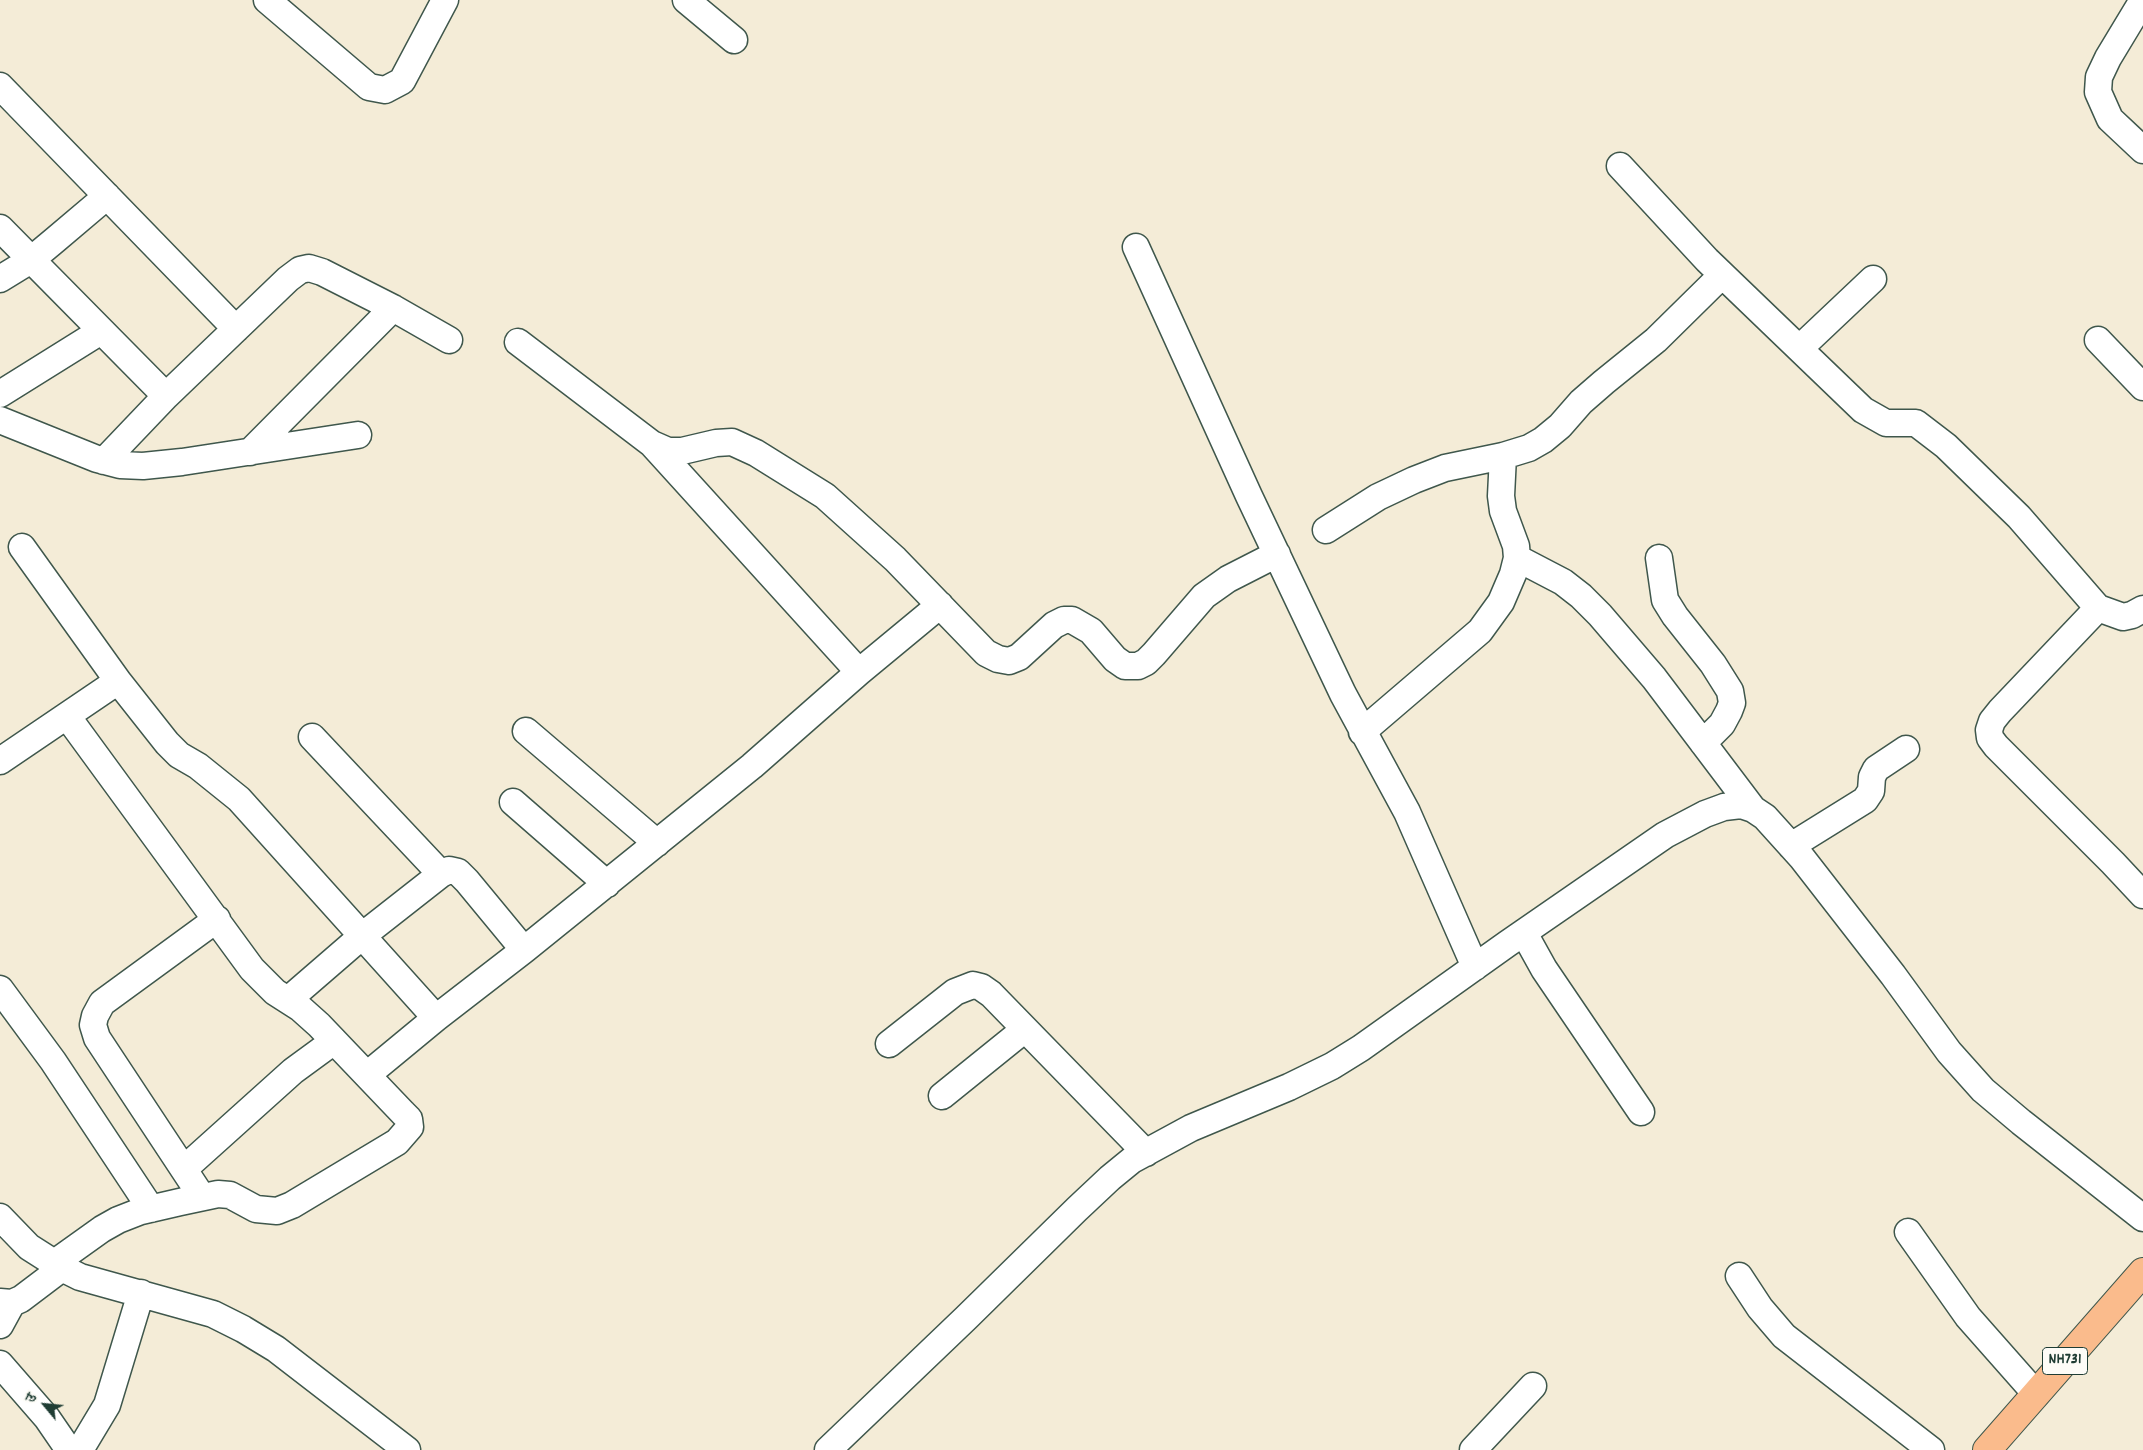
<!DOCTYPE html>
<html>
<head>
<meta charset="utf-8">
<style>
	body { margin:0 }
	#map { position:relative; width:2143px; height:1450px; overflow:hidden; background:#f4ecd7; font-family:Dekko,"Playpen Sans Deva",sans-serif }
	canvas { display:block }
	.north { position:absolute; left:20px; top:1380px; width:50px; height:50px; -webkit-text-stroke:4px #fdfcf7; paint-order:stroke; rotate:298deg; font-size:14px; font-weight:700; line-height:20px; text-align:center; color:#1f3d34 }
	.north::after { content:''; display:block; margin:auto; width:18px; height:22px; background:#1f3d34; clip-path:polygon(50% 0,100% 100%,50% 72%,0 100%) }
</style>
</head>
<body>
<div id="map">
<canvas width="2143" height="1450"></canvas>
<div class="north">उ</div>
</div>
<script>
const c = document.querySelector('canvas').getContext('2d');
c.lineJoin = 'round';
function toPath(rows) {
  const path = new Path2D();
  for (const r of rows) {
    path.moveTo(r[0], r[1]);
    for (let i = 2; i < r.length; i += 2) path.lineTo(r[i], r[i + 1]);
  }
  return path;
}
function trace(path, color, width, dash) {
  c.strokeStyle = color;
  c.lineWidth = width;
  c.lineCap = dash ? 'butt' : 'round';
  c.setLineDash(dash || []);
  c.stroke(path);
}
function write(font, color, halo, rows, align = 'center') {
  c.font = font + ' Dekko,sans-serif';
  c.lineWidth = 4;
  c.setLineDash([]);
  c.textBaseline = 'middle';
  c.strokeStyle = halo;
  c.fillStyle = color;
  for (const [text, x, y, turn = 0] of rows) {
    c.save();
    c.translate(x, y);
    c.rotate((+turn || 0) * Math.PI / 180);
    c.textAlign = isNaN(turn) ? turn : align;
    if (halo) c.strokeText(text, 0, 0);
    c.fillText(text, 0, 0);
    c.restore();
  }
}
const minor = toPath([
	[267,0,369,87,385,90,402,81,445,0],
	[686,0,734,40],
	[2143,0,2108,58,2099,77,2098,92,2110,119,2143,150],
	[0,86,236,329],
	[1620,166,1707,260,1863,410,1886,423,1916,423,1946,446,2019,517,2098,608,2123,617,2132,615,2143,609],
	[0,228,166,396],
	[1136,247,1249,496,1343,694,1407,812,1475,967],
	[0,279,31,260,55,240,107,196],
	[2098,340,2143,387],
	[518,342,652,444,668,451,682,451,716,443,732,442,756,453,825,496,895,559,986,653,998,659,1009,661,1019,657,1054,625,1064,620,1072,620,1091,631,1115,659,1125,666,1138,666,1146,662,1154,654,1204,596,1228,579,1277,554],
	[1800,348,1873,279],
	[0,394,101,331],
	[0,420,97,459,120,465,143,466,182,462,358,435],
	[652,444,859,672],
	[250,452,393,308],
	[104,461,166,396,288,279,300,270,309,268,322,272,393,308,449,340],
	[1326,530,1378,497,1414,480,1445,468,1503,456,1529,448,1543,440,1560,426,1581,402,1604,382,1656,340,1722,275],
	[22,547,118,681,167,743,179,755,198,766,239,799,436,1018],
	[1517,558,1563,582,1581,596,1600,615,1654,678,1753,809],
	[1659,558,1665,600,1675,616,1713,664,1730,691,1732,703,1729,711,1722,724,1703,743],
	[2098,608,2000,711,1992,721,1989,730,1990,738,1996,746,2113,863,2143,895],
	[526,731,657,843],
	[1362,732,1480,631,1501,602,1513,574,1517,558,1516,546,1503,511,1501,496,1503,456],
	[312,737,441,874],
	[0,761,118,681],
	[513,802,607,884],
	[1791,846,1865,800,1871,791,1872,777,1876,769,1906,749],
	[1524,933,1544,969,1641,1112],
	[0,989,53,1061,151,1209],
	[288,1000,362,936,441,874,449,870,458,872,467,881,524,950],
	[889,1044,955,992,973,985,981,987,991,994,1146,1153],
	[367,1075,436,1018,524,950,752,766,859,672,940,605],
	[942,1096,1025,1029],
	[184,1169,293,1071,334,1041],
	[202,1197,97,1038,93,1025,95,1016,102,1003,217,919],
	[0,1217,29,1247,62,1268,80,1277,213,1314,243,1329,276,1349,407,1450],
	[1908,1232,1968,1317,2036,1394],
	[53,1264,102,1229,118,1220,141,1211,180,1202,218,1194,230,1195,256,1209,277,1211,292,1205,397,1142,410,1127,409,1119,403,1113,319,1025,300,1008,275,992,252,969,67,716],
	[1739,1276,1760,1308,1784,1336,1931,1450],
	[0,1302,12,1303,21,1299,62,1268],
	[0,1325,12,1303],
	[0,1364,47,1418,69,1450],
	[80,1450,107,1405,141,1293],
	[828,1450,966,1318,1077,1209,1110,1178,1132,1160,1191,1128,1289,1087,1332,1066,1361,1048,1507,944,1665,835,1705,814,1724,807,1741,805,1753,809,1765,817,1802,858,1893,975,1949,1052,1983,1090,2021,1122,2143,1218],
	[1473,1450,1533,1386]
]);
const highway = toPath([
	[1987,1450,2143,1272]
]);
trace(minor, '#3f574c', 29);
trace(highway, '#3f574c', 30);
trace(minor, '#fff', 26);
trace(highway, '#fabb8c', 28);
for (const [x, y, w] of [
	[2065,1361,45]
]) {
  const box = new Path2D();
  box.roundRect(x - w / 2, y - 13.5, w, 27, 4);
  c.fillStyle = '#fdfcf7';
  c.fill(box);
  trace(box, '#1f3d34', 1);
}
write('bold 16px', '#1f3d34', null, [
	["NH731",2065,1361]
]);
</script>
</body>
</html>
